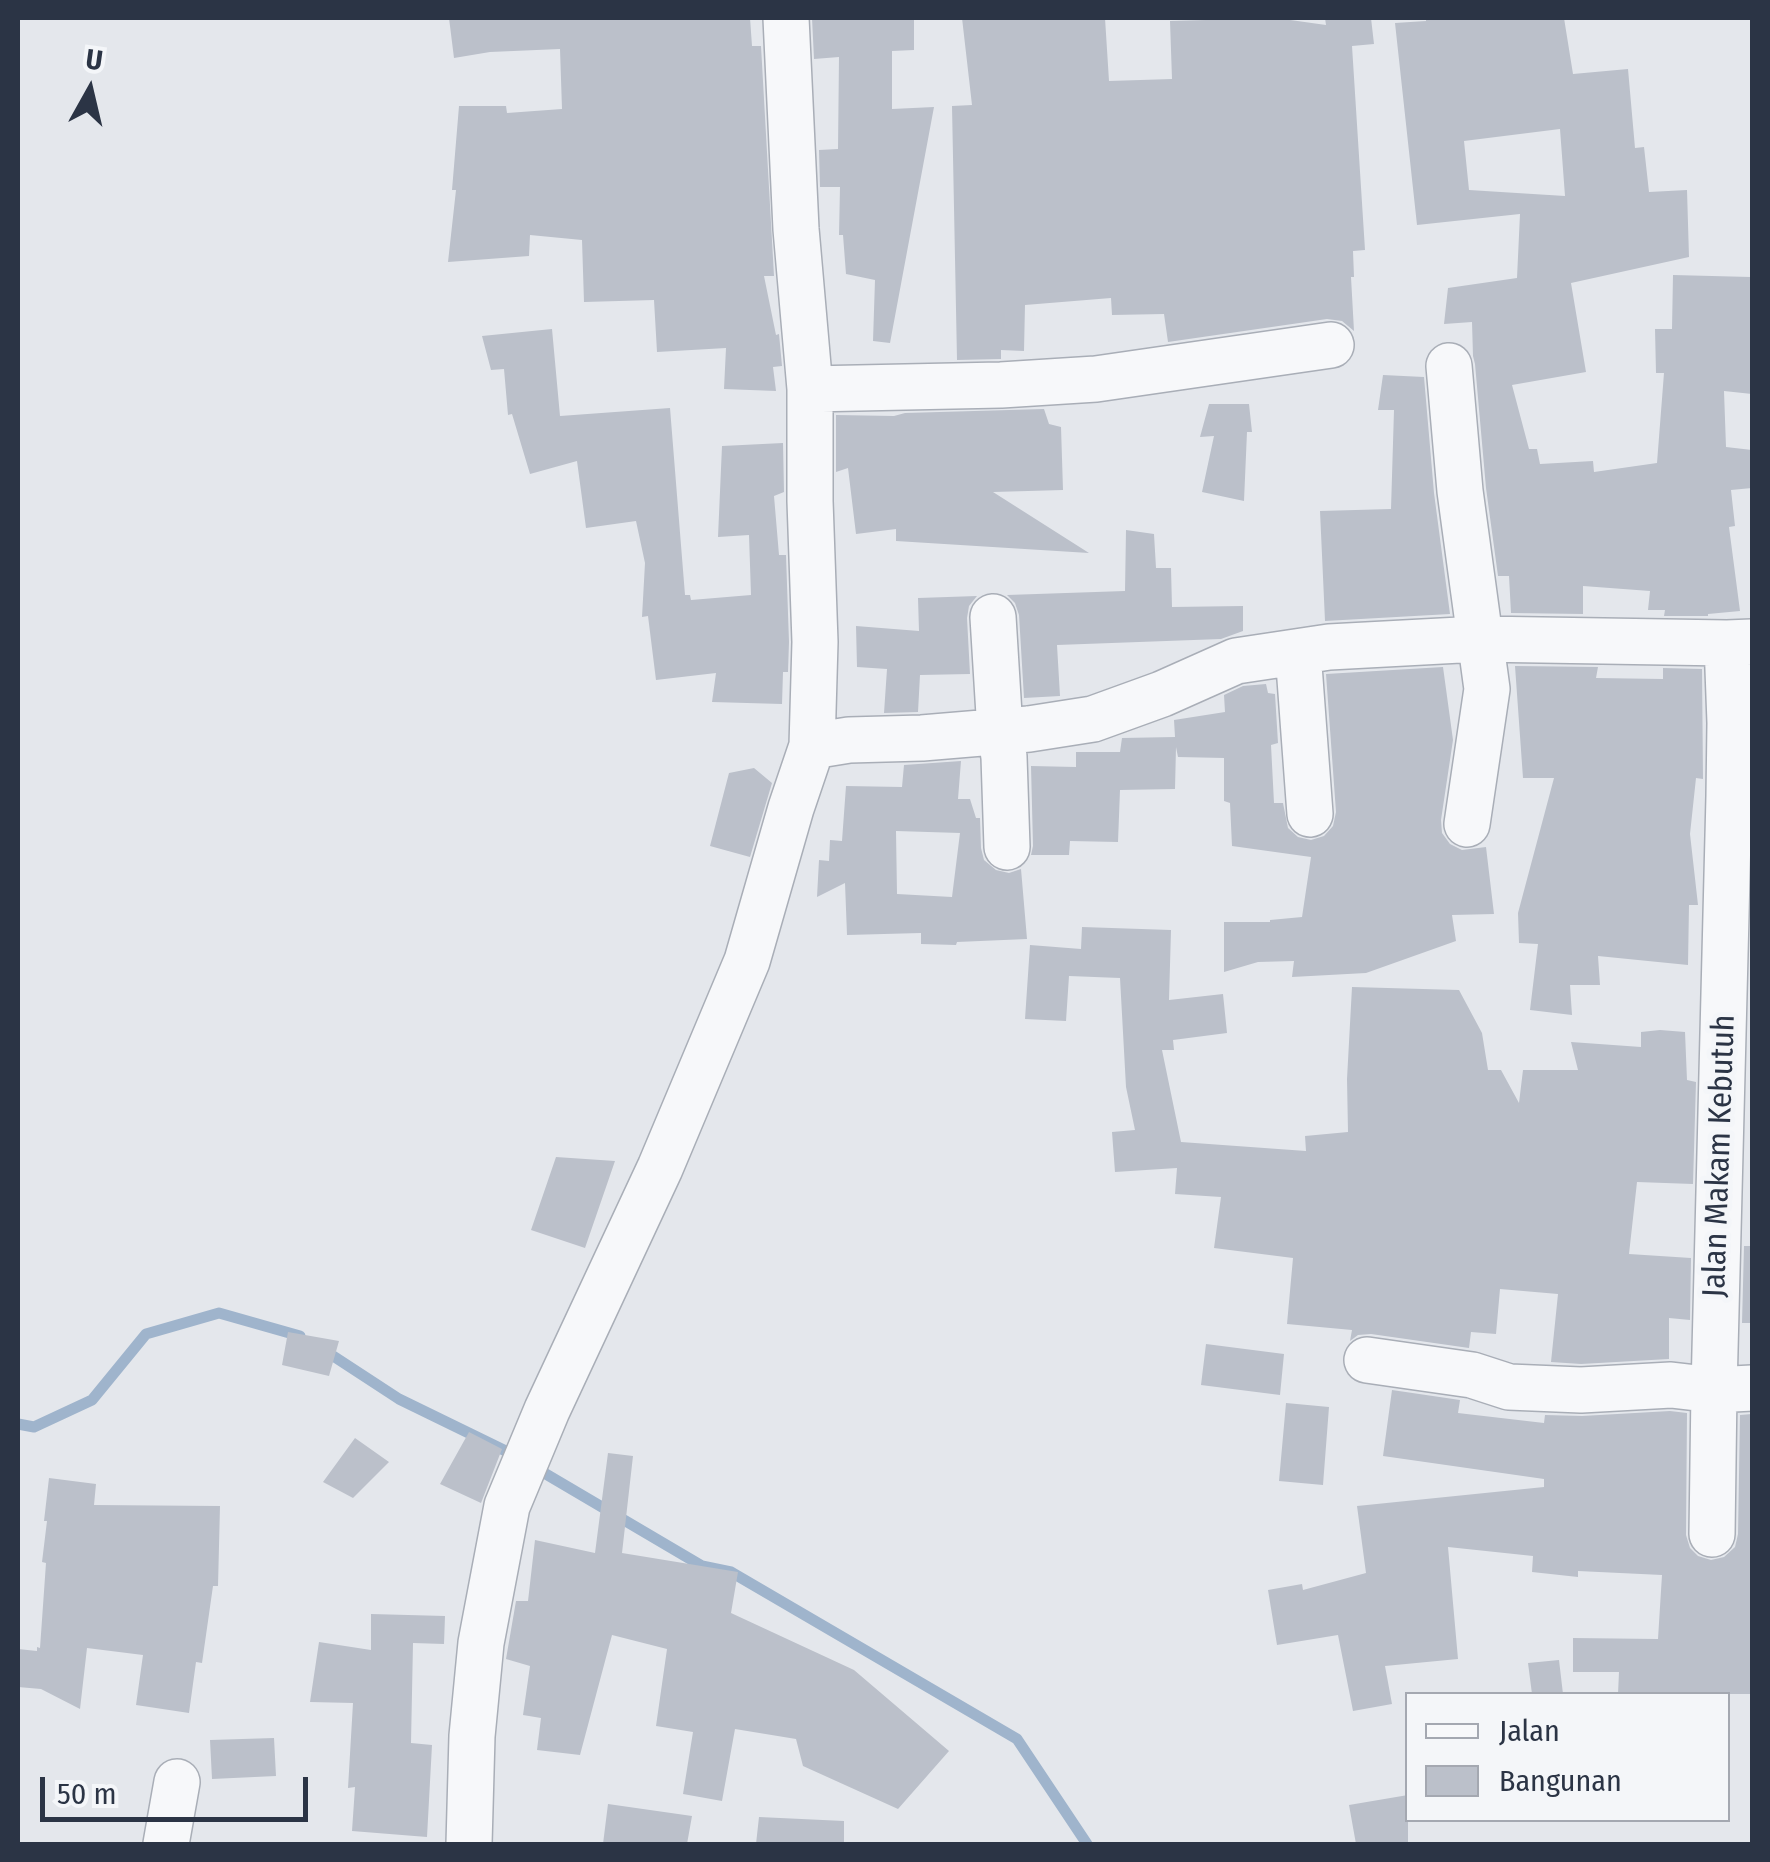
<!DOCTYPE html>
<html>
<head>
<meta charset="utf-8">
<style>
	body { margin:0 }
	#map { position:relative; width:1770px; height:1862px; overflow:hidden; background:#e4e7ec; font-family:"Fira Sans Condensed",sans-serif }
	canvas { display:block }
	.frame { position:absolute; inset:0; border:20px solid #2b3445; pointer-events:none }
	.legend { position:absolute; left:1405px; top:1692px; width:325px; height:130px; box-sizing:border-box; background:#f4f6f9; border:2px solid #a4a8b1; margin:0; padding:12px 18px; list-style:none; font-size:30px; color:#2b3445 }
	.legend li { display:flex; align-items:center; gap:20px; height:50px }
	.legend b { width:50px; border:2px solid #a4a8b1 }
	.north { position:absolute; left:40px; top:40px; width:100px; height:100px; -webkit-text-stroke:8px #f4f6f9; paint-order:stroke; rotate:8deg; font-size:28px; font-weight:700; line-height:40px; text-align:center; color:#2b3445 }
	.north::after { content:''; display:block; margin:auto; width:35px; height:45px; background:#2b3445; clip-path:polygon(50% 0,100% 100%,50% 72%,0 100%) }
	.scale { position:absolute; left:40px; top:1777px; width:268px; height:45px; box-sizing:border-box; border:5px solid #2b3445; border-top:0; padding-left:12px; font-size:30px; line-height:35px; white-space:nowrap; color:#2b3445; -webkit-text-stroke:8px #f4f6f9; paint-order:stroke }
</style>
</head>
<body>
<div id="map">
<canvas width="1770" height="1862"></canvas>
<div class="frame"></div>
<ul class="legend">
<li><b style="height:12px;background:#f7f8fa"></b>Jalan</li>
<li><b style="height:28px;background:#bbc0ca"></b>Bangunan</li>
</ul>
<div class="north">U</div>
<div class="scale">50 m</div>
</div>
<script>
const c = document.querySelector('canvas').getContext('2d');
c.lineJoin = 'round';
function toPath(rows) {
  const path = new Path2D();
  for (const r of rows) {
    path.moveTo(r[0], r[1]);
    for (let i = 2; i < r.length; i += 2) path.lineTo(r[i], r[i + 1]);
  }
  return path;
}
function trace(path, color, width, dash) {
  c.strokeStyle = color;
  c.lineWidth = width;
  c.lineCap = dash ? 'butt' : 'round';
  c.setLineDash(dash || []);
  c.stroke(path);
}
function fill(path, color) {
  c.fillStyle = color;
  c.fill(path, 'evenodd');
}
function write(font, color, halo, rows, align = 'center') {
  c.font = font + ' "Fira Sans Condensed",sans-serif';
  c.lineWidth = 10;
  c.setLineDash([]);
  c.textBaseline = 'middle';
  c.strokeStyle = halo;
  c.fillStyle = color;
  for (const [text, x, y, turn = 0] of rows) {
    c.save();
    c.translate(x, y);
    c.rotate((+turn || 0) * Math.PI / 180);
    c.textAlign = isNaN(turn) ? turn : align;
    if (halo) c.strokeText(text, 0, 0);
    c.fillText(text, 0, 0);
    c.restore();
  }
}
trace(toPath([
	[324,1350,399,1399,518,1457],
	[18,1424,34,1427,92,1400,146,1334,219,1313,300,1336],
	[534,1467,702,1566,731,1572,1017,1739,1087,1844]
]), '#9fb4cc', 11);
fill(toPath([
	[449,18,750,18,752,46,761,46,774,276,764,276,776,335,779,334,782,366,773,367,776,391,724,389,726,348,657,352,654,300,584,302,582,240,530,235,529,256,448,262,456,190,452,190,459,106,506,106,507,113,562,109,560,49,490,52,454,58],
	[812,18,914,18,914,50,892,51,892,109,934,107,890,343,873,341,875,280,846,274,843,235,839,235,840,187,820,187,819,150,838,149,839,57,814,59],
	[962,18,1105,18,1109,81,1172,79,1170,21,1276,18,1326,25,1325,18,1371,18,1374,44,1352,46,1365,250,1353,251,1354,277,1351,277,1354,331,1342,321,1327,319,1168,342,1164,314,1112,315,1111,298,1025,305,1024,351,1001,350,1001,359,957,360,952,106,972,105],
	[1426,18,1564,18,1573,74,1628,69,1635,148,1644,147,1649,192,1687,190,1689,257,1571,283,1586,372,1512,385,1529,449,1537,449,1540,464,1593,461,1594,472,1657,463,1664,373,1656,373,1655,329,1672,329,1673,275,1751,277,1750,351,1752,351,1752,394,1724,391,1726,447,1752,450,1752,488,1731,490,1735,526,1729,527,1740,611,1708,614,1708,616,1664,616,1665,610,1648,610,1650,591,1583,586,1583,614,1511,613,1509,576,1498,576,1486,488,1475,364,1473,356,1472,322,1444,324,1448,288,1517,278,1520,214,1417,225,1395,23,1426,21],
	[1560,129,1565,196,1469,190,1464,141],
	[552,329,560,416,670,408,685,595,690,595,691,600,751,595,749,535,718,537,722,446,783,443,784,492,774,496,779,555,786,555,789,642,788,672,783,672,782,704,712,702,716,673,656,680,648,616,642,617,645,563,636,521,586,528,577,461,530,474,512,414,508,415,504,369,491,370,482,336],
	[1383,375,1424,377,1434,493,1450,614,1325,621,1320,511,1391,509,1394,410,1378,410],
	[1209,404,1249,404,1252,432,1247,432,1244,501,1202,492,1214,436,1200,437],
	[1044,409,1049,424,1061,427,1063,490,993,492,1089,553,896,541,896,529,856,534,848,468,836,472,836,415,894,416,905,413],
	[1126,530,1154,534,1156,568,1171,568,1172,607,1243,606,1243,631,1221,639,1057,645,1060,696,1024,698,1019,615,1015,603,1007,595,1125,591],
	[977,596,969,606,967,618,970,674,920,675,918,712,884,713,887,669,857,667,856,626,919,631,918,598],
	[1515,666,1598,667,1596,678,1663,679,1663,668,1702,669,1703,779,1696,778,1690,834,1698,905,1689,905,1688,965,1598,956,1600,985,1570,985,1572,1015,1530,1010,1538,944,1519,943,1518,913,1554,778,1523,778],
	[1443,667,1453,740,1441,820,1442,833,1450,844,1462,850,1486,847,1494,914,1452,915,1456,941,1366,973,1292,977,1294,961,1258,962,1224,972,1224,922,1270,922,1270,920,1302,917,1311,857,1232,846,1230,803,1224,801,1224,758,1178,757,1176,747,1175,789,1120,790,1118,842,1070,841,1069,855,1031,855,1033,846,1031,766,1076,767,1076,752,1120,752,1122,738,1175,737,1174,720,1225,712,1224,695,1243,686,1266,684,1268,693,1275,694,1278,743,1271,745,1274,803,1283,803,1288,828,1298,837,1311,840,1324,836,1333,826,1336,812,1326,674],
	[961,761,958,799,970,799,976,818,980,818,981,848,984,860,996,870,1009,873,1021,869,1027,939,957,942,956,945,921,944,921,933,847,935,845,883,817,897,819,860,829,861,830,840,842,841,846,786,902,787,904,765],
	[896,831,960,833,952,897,897,894],
	[754,768,772,783,750,857,710,846,729,773],
	[1082,927,1171,930,1169,1000,1223,994,1227,1033,1173,1040,1174,1050,1162,1050,1181,1142,1306,1151,1305,1136,1348,1132,1347,1079,1352,987,1459,990,1482,1033,1488,1070,1501,1070,1519,1103,1523,1070,1578,1070,1571,1042,1641,1047,1641,1032,1660,1030,1685,1032,1687,1080,1696,1082,1693,1184,1637,1182,1629,1254,1691,1258,1690,1320,1669,1318,1669,1359,1581,1364,1551,1362,1558,1294,1500,1289,1496,1334,1471,1332,1469,1348,1371,1334,1358,1335,1350,1341,1352,1330,1287,1324,1293,1258,1214,1248,1221,1197,1175,1194,1177,1168,1115,1172,1112,1132,1135,1130,1126,1087,1120,978,1069,976,1066,1021,1025,1019,1030,945,1081,949],
	[556,1157,615,1161,585,1248,531,1230],
	[1744,1246,1752,1246,1752,1323,1742,1323],
	[288,1332,339,1341,329,1376,282,1365],
	[1206,1344,1284,1354,1280,1395,1201,1385],
	[1392,1390,1460,1400,1458,1413,1544,1423,1545,1415,1582,1416,1670,1411,1687,1413,1686,1535,1690,1548,1698,1556,1711,1560,1724,1557,1735,1547,1738,1534,1740,1415,1752,1414,1752,1694,1618,1694,1619,1672,1573,1672,1573,1638,1658,1639,1662,1575,1578,1571,1578,1577,1532,1572,1533,1556,1448,1547,1458,1659,1385,1666,1392,1704,1353,1711,1338,1635,1277,1645,1268,1590,1302,1584,1303,1590,1366,1573,1357,1506,1544,1487,1544,1479,1383,1456],
	[1286,1403,1329,1407,1323,1485,1279,1481],
	[469,1432,502,1449,481,1503,440,1484],
	[355,1438,389,1462,353,1498,323,1482],
	[608,1453,633,1456,622,1553,738,1572,731,1613,854,1670,949,1751,898,1809,803,1766,796,1739,735,1729,722,1801,683,1794,693,1732,656,1726,667,1649,612,1635,580,1755,537,1750,541,1718,523,1715,530,1666,506,1659,516,1601,528,1601,535,1540,595,1553],
	[49,1478,96,1484,94,1505,220,1506,218,1586,213,1586,202,1663,196,1662,189,1713,136,1705,143,1655,87,1648,80,1709,41,1689,18,1687,18,1649,37,1651,37,1647,40,1648,46,1563,42,1562,47,1521,44,1521],
	[371,1614,445,1616,444,1644,413,1643,411,1743,432,1745,427,1837,352,1831,355,1787,348,1788,353,1703,310,1702,319,1642,371,1650],
	[1559,1660,1563,1694,1532,1694,1528,1663],
	[274,1738,276,1776,212,1779,210,1740],
	[1408,1795,1408,1844,1356,1844,1349,1805],
	[608,1804,692,1816,687,1844,603,1844],
	[759,1817,844,1821,844,1844,756,1844]
]), '#bbc0ca');
const minor = toPath([
	[1449,366,1460,491,1487,689,1467,824],
	[810,389,1001,385,1096,379,1331,345],
	[993,617,1000,731,1004,757,1007,847],
	[1727,643,1730,723,1729,796,1714,1390,1752,1388],
	[1298,652,1310,814],
	[812,746,849,740,922,738,1029,729,1093,719,1162,694,1236,661,1329,647,1479,639,1727,643,1752,642],
	[1367,1360,1472,1375,1509,1387,1581,1390,1671,1385,1714,1390,1712,1534],
	[166,1844,177,1782],
	[469,1844,472,1736,481,1643,507,1506,547,1410,660,1168,747,961,791,808,812,746,815,642,810,501,810,389,796,229,786,18]
]);
trace(minor, '#a9aeb7', 48);
trace(minor, '#f7f8fa', 45);
write('32px', '#2b3445', '#f4f6f9', [
	["Jalan Makam Kebutuh",1720,1156,-88]
]);
</script>
</body>
</html>
